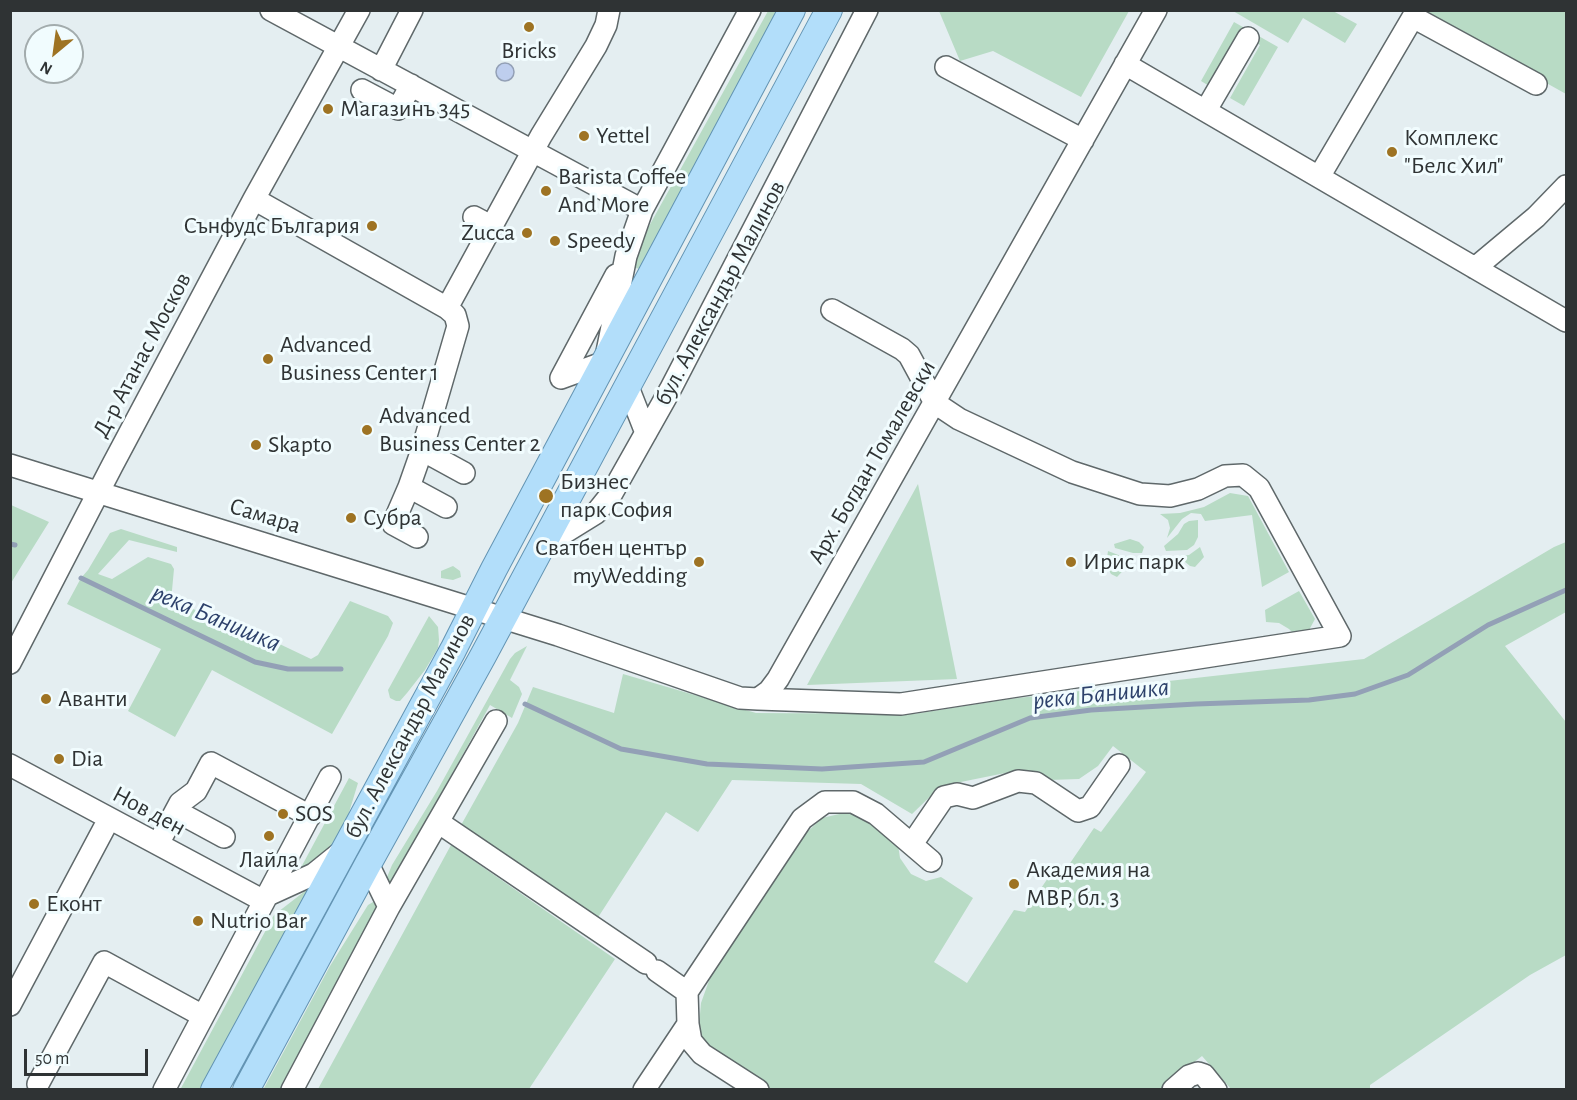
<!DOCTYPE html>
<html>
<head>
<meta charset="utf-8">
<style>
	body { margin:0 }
	#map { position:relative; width:1577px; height:1100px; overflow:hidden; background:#e4eef1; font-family:"Alegreya Sans",sans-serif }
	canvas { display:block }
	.frame { position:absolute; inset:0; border:12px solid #2f3334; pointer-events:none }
	.north { position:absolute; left:24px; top:24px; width:60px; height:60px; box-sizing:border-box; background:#f1fcfe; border:2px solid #a3acad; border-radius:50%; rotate:209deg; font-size:16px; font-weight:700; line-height:24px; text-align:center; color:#2f3334 }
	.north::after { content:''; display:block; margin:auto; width:21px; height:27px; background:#9e7323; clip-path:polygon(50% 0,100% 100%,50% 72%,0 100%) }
	.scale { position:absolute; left:24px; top:1049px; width:124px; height:27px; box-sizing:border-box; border:3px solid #2f3334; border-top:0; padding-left:8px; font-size:18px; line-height:21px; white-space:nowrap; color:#2f3334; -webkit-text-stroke:4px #f1fcfe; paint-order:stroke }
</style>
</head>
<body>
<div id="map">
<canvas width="1577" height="1100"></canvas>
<div class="frame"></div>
<div class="north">N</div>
<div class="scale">50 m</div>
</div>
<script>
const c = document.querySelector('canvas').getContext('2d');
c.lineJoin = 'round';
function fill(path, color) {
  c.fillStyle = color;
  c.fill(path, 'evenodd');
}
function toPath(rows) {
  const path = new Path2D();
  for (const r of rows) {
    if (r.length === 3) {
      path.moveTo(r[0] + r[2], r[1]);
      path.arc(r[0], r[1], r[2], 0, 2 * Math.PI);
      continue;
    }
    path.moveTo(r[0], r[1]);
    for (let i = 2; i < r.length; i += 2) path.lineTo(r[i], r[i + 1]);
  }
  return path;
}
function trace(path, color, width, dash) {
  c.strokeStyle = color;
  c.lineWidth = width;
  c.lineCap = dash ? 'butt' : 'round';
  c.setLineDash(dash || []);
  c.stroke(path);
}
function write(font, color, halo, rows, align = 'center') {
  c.font = font + ' "Alegreya Sans",sans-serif';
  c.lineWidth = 6;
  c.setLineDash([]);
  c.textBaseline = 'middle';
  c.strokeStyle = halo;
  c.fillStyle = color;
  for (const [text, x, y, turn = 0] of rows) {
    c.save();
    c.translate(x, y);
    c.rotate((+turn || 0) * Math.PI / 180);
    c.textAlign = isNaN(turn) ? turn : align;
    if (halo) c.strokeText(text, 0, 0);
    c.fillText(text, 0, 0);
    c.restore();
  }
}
fill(toPath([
	[768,11,778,11,641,269,635,268,637,254,648,228],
	[939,11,938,11,1129,11,1081,97,993,51,960,61],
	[1233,11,1333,11,1357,24,1345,43,1303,18,1288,43],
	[1418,11,1566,11,1566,94],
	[1234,22,1278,47,1244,106,1230,98,1260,45,1248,38,1214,89,1201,81],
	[918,484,957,679,807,685],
	[1230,493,1248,496,1289,572,1262,587,1252,515,1205,521,1201,514,1191,513,1182,519,1167,538,1170,528,1168,520,1160,514,1180,513,1204,507],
	[11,505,49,522,11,583],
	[1198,520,1198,537,1194,545,1187,550,1166,551,1164,546,1178,534,1184,524,1189,521],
	[121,529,177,547,177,552,129,540,98,574,112,579,148,557,171,564,174,569,171,601,248,629,311,659,318,655,350,601,388,616,393,623,388,636,332,734,212,670,175,737,128,711,161,649,67,604,81,578,88,570,110,533],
	[1130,539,1139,542,1144,547,1142,553,1133,553,1115,548,1114,544],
	[1566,542,1566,612,1505,646,1566,722,1566,955,1530,975,1370,1085,1370,1089,1231,1089,1202,1056,1160,1089,767,1089,707,1051,698,1037,701,1003,711,975,805,834,822,818,848,812,865,818,897,838,900,858,911,874,926,881,941,877,973,898,934,962,967,983,1014,910,1025,912,1052,872,1064,872,1094,828,1101,832,1146,772,1113,746,1098,766,1079,779,1049,780,1020,770,941,786,912,814,861,784,732,780,698,832,666,812,597,919,460,827,518,723,533,687,614,713,623,674,756,713,914,714,1009,699,1364,659,1554,547],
	[1200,547,1204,557,1195,567,1190,566,1178,556,1189,555],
	[1108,551,1121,556,1135,558,1117,577,1111,574,1106,565],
	[453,566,460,571,461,577,453,580,441,578,441,571],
	[1299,591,1315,619,1308,632,1294,634,1289,629,1279,623,1266,622,1265,610],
	[429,616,438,627,439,640,438,648,425,670,407,693,400,701,396,701,390,698,388,690],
	[527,646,510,680,519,687,522,694,512,718,490,705,390,887,385,882,392,865,437,791,510,659,515,653],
	[349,778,358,783,347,819,336,840,327,851,297,875],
	[451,845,615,959,529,1089,318,1089],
	[309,888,201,1089,180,1090,274,915],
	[373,902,378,904,379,908,283,1089,263,1090,330,966,368,905]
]), '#b8dbc5');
const water = toPath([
	[505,72,9]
]);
fill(water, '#beceee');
trace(water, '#93a0b6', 1.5);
trace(toPath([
	[10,544,15,545],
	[81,578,255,662,288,669,341,669],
	[525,704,621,749,707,764,822,769,924,762,1030,718,1091,710,1196,704,1309,700,1355,694,1408,675,1488,625,1566,590]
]), '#93a0b6', 5);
const minor = toPath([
	[271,10,642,210],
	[1125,64,1566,321],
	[946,67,1083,140],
	[381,70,412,10],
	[362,90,398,109,411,85],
	[1206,110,1248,38],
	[1319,177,1413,17,1536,84],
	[254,199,447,308,455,315,458,326,422,450,409,487,393,524,417,537],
	[474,217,491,226],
	[1475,268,1536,217,1566,186],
	[447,308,541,136,596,46,606,25,609,10],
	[561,378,605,362,626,256,642,210,750,10],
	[561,378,616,275],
	[628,387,646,433],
	[422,450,464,473],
	[10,465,558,635,740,698,758,699,769,691,778,679,1156,10],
	[409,487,446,507],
	[541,547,596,513,612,493,670,390,867,10],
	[10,663,112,466,254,199,359,10],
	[758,699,901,704,1340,636,1259,488,1243,475,1225,476,1198,489,1170,496,1140,494,1072,472,959,419,935,403,909,355,902,349,832,310],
	[10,765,264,901],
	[176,811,224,837],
	[438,822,646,963],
	[158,844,180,803,196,791,211,763,310,816],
	[912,844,944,797,957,794,973,798,1018,781,1036,783,1078,811,1090,807,1119,765],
	[368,864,389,907],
	[268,895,314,874,340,853],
	[657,971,687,992,802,819,825,802,853,802,876,814,931,861],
	[10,1005,109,819],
	[688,1024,691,1041,702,1054,758,1090],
	[38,1084,104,962,203,1016],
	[164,1090,330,777],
	[292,1090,389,907,496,721],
	[644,1090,688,1024,687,992],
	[1173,1090,1189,1076,1198,1073,1204,1075,1216,1090]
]);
const major = toPath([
	[214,1090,453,650,494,569,792,10],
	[246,1090,368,864,483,656,829,10]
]);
trace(minor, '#5f686a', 24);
trace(major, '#6394b3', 28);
trace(minor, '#fff', 21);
trace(major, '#b2defa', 26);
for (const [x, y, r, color] of [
	[529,27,6,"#9e7323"],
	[328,109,6,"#9e7323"],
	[584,136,6,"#9e7323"],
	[1392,152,6,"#9e7323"],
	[546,191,6,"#9e7323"],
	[372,226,6,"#9e7323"],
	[527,233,6,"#9e7323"],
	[555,241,6,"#9e7323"],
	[268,359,6,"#9e7323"],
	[367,430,6,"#9e7323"],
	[256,445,6,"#9e7323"],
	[546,496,8,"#9e7323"],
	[351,518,6,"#9e7323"],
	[699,562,6,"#9e7323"],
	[1071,562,6,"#9e7323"],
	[46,699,6,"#9e7323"],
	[59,759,6,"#9e7323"],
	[283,814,6,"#9e7323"],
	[269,836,6,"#9e7323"],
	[1014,884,6,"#9e7323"],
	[34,904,6,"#9e7323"],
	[198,921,6,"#9e7323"]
]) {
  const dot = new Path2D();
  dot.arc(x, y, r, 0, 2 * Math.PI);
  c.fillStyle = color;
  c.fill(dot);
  trace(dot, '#f1fcfe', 2);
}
write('24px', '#2f3334', '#f1fcfe', [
	["Bricks",529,51,"center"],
	["Магазинъ 345",340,109],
	["Yettel",596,136],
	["Комплекс",1404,138],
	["\"Белс Хил\"",1404,166],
	["Barista Coffee",558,177],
	["And More",558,205],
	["Сънфудс България",360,226,"right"],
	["Zucca",515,233,"right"],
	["Speedy",567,241],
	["Advanced",280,345],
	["Business Center 1",280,373],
	["Advanced",379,416],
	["Business Center 2",379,444],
	["Skapto",268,445],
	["Бизнес",560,482],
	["парк София",560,510],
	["Субра",363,518],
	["Сватбен център",687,548,"right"],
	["myWedding",687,576,"right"],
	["Ирис парк",1083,562],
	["Аванти",58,699],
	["Dia",71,759],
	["SOS",295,814],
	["Лайла",269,860,"center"],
	["Академия на",1026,870],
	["МВР, бл. 3",1026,898],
	["Еконт",46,904],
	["Nutrio Bar",210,921]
], 'left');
write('24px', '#2f3334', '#f1fcfe', [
	["бул. Александър Малинов",720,293,-62],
	["Д-р Атанас Москов",142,355,-62],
	["Арх. Богдан Томалевски",872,462,-60],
	["Самара",265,516,17],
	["бул. Александър Малинов",410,726,-62],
	["Нов ден",149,811,28]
]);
write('italic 26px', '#2d416b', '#f1fcfe', [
	["река Банишка",216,618,23],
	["река Банишка",1101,694,-6]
]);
</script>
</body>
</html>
